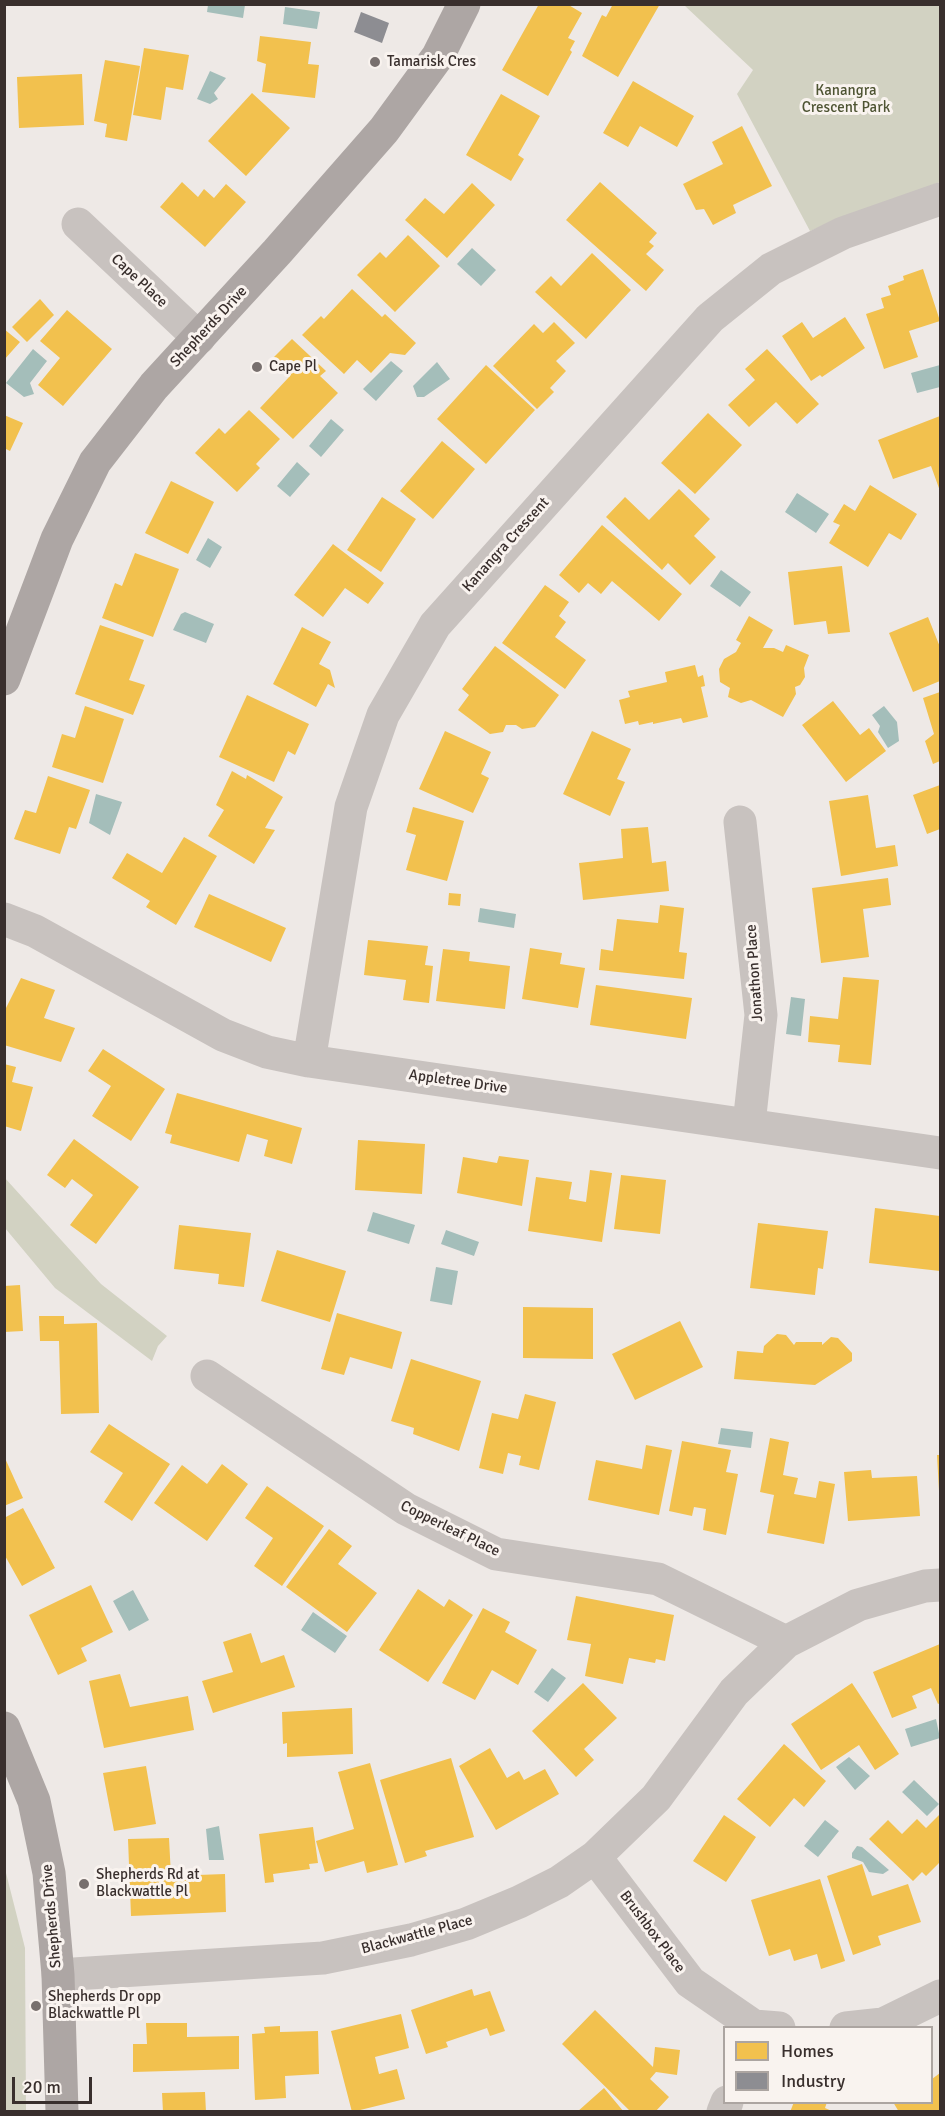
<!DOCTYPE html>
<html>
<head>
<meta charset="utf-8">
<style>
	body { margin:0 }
	#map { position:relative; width:945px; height:2116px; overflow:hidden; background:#eee9e6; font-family:Signika,sans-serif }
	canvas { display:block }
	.frame { position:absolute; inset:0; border:6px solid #392f2d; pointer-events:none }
	.legend { position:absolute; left:723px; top:2026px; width:210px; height:78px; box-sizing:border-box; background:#f9f3ef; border:2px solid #aca5a1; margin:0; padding:8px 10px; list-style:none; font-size:18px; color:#392f2d }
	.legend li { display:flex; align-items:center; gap:12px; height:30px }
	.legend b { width:30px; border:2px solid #aca5a1 }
	.scale { position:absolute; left:12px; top:2077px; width:80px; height:27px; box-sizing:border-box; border:3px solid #392f2d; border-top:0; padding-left:8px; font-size:18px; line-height:21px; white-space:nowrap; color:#392f2d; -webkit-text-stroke:4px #f9f3ef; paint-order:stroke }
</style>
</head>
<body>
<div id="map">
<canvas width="945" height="2116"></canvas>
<div class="frame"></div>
<ul class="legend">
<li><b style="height:16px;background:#f2c14e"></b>Homes</li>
<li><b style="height:16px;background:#8d8d92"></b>Industry</li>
</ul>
<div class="scale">20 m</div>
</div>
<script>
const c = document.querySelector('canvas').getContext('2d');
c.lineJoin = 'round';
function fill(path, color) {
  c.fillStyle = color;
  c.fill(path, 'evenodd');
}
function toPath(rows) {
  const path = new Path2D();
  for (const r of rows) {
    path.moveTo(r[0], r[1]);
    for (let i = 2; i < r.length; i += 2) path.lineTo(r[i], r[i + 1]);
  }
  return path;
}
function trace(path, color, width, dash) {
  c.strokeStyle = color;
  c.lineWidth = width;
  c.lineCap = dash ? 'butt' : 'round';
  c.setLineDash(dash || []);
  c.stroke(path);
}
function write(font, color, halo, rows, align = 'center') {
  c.font = font + ' Signika,sans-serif';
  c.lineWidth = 6;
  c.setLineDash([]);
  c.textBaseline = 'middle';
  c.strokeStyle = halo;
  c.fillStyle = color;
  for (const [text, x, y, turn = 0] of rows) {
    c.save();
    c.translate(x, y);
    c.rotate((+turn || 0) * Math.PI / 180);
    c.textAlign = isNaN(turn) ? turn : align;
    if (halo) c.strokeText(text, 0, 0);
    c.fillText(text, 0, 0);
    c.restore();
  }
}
fill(toPath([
	[684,5,940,5,940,182,810,231,737,94,753,70],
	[4,1177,101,1284,167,1336,158,1346,152,1361,55,1288,5,1228],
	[5,1869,25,1948,26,2111,5,2111]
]), '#d2d2c2');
fill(toPath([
	[208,5,245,5,243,18,207,12],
	[285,7,320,12,317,29,283,24],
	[210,71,226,78,214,93,218,99,210,104,197,99],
	[472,248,496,270,481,286,457,264],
	[33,349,47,361,30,383,34,394,24,397,6,383],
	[391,361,403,371,376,401,363,389],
	[437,362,450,379,424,397,417,397,413,386],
	[940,365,940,387,917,393,911,373],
	[331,419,344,430,321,457,309,446],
	[297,462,310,474,290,497,277,486],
	[797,493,829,514,816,533,785,512],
	[208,538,222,547,210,568,196,560],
	[721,570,751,592,740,607,710,586],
	[185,612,214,624,206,643,173,630,181,614],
	[884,706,897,722,899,741,888,748,878,732,880,726,872,715],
	[96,794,122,802,110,835,89,823],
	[480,908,516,914,514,928,478,922],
	[791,997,805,999,801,1036,786,1034],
	[373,1212,415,1225,409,1244,367,1231],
	[446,1230,479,1242,474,1256,441,1244],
	[436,1267,458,1271,452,1305,430,1301],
	[721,1428,753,1432,751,1448,718,1444],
	[133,1590,149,1620,129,1631,113,1601],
	[313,1612,347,1636,335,1653,301,1630],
	[552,1668,566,1678,548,1702,534,1692],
	[936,1719,940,1738,911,1747,905,1729],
	[849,1757,870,1776,855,1790,836,1767],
	[914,1780,939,1804,927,1816,902,1792],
	[825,1820,839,1831,818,1857,804,1846],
	[219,1826,224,1860,209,1860,206,1829],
	[857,1846,862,1847,889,1870,883,1874,869,1872,863,1862,852,1858,852,1853]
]), '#a4beba');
fill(toPath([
	[539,4,567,4,582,13,568,38,575,41,570,50,572,52,548,96,502,70],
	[613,4,660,4,618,77,582,56,602,15,606,17],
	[260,36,311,42,308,64,319,65,315,98,262,92,266,64,257,61],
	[144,48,189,55,183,90,166,87,161,120,133,115],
	[105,60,140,66,127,141,105,137,107,124,94,121],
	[82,74,84,125,19,128,17,77],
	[633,81,694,116,677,147,640,126,628,147,603,133],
	[252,93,290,128,246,176,208,141],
	[501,94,540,116,518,155,524,159,511,181,466,155],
	[742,126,772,186,733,205,736,213,713,225,704,209,696,210,683,184,723,164,712,142],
	[182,182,198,197,204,189,214,198,226,184,246,202,205,247,160,207],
	[600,182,657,233,649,242,654,246,646,254,664,270,646,291,566,220],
	[472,183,495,205,447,258,405,220,425,198,444,214],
	[408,235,440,266,395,312,357,275,380,252,386,258],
	[592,253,631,290,586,339,535,292,551,276,561,286],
	[923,269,940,321,909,331,918,357,884,369,866,314,884,308,881,298,891,295,888,286,904,280,903,276],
	[352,289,382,317,385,314,416,343,405,355,390,353,371,373,357,360,344,374,302,335,321,316,324,319],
	[40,299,54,315,27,342,12,327],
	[67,310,112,349,63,406,38,385,60,358,40,341],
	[845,317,865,348,822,377,820,375,811,381,782,336,802,322,813,338],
	[554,322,575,343,556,361,566,371,550,388,554,392,537,409,493,366,534,324,543,333],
	[4,329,20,342,4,360],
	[292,339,326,371,320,376,338,393,293,439,260,408,290,376,272,359],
	[767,349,819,404,797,424,776,402,749,427,728,405,755,380,745,369],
	[486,365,535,410,486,464,437,419],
	[249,410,280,439,256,464,260,468,237,492,195,453,219,428,225,434],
	[708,413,742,445,695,494,661,463],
	[4,415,23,423,10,451,4,448],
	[940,416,940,491,931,466,893,479,878,440],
	[442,441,475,469,433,519,400,491],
	[171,481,214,502,188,554,145,533],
	[870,485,917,514,901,540,889,533,868,567,829,543,840,525,833,522,844,504,855,511],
	[679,489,710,519,694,536,716,557,690,585,668,563,662,570,606,517,625,497,649,520],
	[382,497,416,519,381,572,347,550],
	[602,525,682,594,659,621,612,581,601,594,588,583,579,593,559,575],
	[333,544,384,583,368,604,345,588,323,617,294,595],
	[135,553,179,569,153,637,102,618,115,583,122,586],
	[842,566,850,632,828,634,826,621,794,625,788,572],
	[545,585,569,602,559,616,566,622,555,637,586,660,565,689,502,643],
	[749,616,773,630,763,648,774,648,783,652,786,645,809,655,804,668,805,677,800,685,795,687,796,694,783,717,751,700,741,703,728,697,730,688,720,682,719,669,724,659,736,652,741,643,736,640],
	[928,617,940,647,940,681,913,692,889,633],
	[100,625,144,640,129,680,145,685,133,715,75,694],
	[302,627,331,642,319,664,330,670,335,688,328,684,316,707,273,684],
	[495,646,559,695,535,727,522,729,516,725,506,725,503,732,490,734,458,710,469,695,462,689],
	[695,665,698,677,703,675,705,686,701,687,708,717,683,723,681,718,653,724,653,722,639,725,638,721,625,724,619,700,630,697,628,691,667,682,665,672],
	[940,692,940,761,933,764,925,741,934,734,923,698],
	[247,695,309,724,295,755,288,751,274,782,219,757],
	[833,701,860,735,869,728,886,751,846,782,802,725],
	[85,706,124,719,103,783,52,767,62,734,75,738],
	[445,731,491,752,481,774,489,778,473,813,419,789],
	[592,731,631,749,617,779,625,782,610,816,563,794],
	[232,771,246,779,247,775,283,797,265,828,275,830,254,864,208,836,224,810,216,805],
	[48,776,90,790,76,829,69,827,60,854,14,839,25,810,36,813],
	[940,785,940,829,927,834,913,795],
	[868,795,876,848,895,845,898,866,841,876,829,801],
	[413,807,464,821,447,881,406,870,416,835,406,832],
	[648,827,652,863,666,861,669,891,583,900,579,863,623,858,621,829],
	[184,837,217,856,176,925,146,907,150,901,112,878,127,853,162,873],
	[888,878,891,905,863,909,869,957,821,963,812,888],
	[449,893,461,894,460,906,448,905],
	[209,894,286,928,271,962,194,927],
	[660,905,684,908,679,952,687,953,684,979,599,970,601,949,613,951,617,919,658,923],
	[368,940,428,946,425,965,433,966,429,1003,403,1000,406,980,364,975],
	[530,948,562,953,560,964,585,968,578,1008,522,999],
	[443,949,470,952,469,961,510,966,505,1009,436,1001],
	[843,977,879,980,871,1065,838,1062,840,1045,808,1042,810,1016,838,1019],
	[21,978,55,990,44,1018,75,1028,61,1062,4,1045,4,1012],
	[596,985,692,998,686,1039,590,1025],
	[103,1049,165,1089,131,1141,92,1116,111,1086,88,1071],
	[4,1064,16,1067,12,1082,33,1087,21,1131,4,1126],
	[177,1093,302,1128,292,1164,264,1156,268,1140,247,1134,239,1162,170,1143,172,1135,165,1133],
	[74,1139,139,1187,96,1244,70,1225,93,1195,72,1179,65,1188,47,1175],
	[358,1140,425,1144,422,1194,355,1190],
	[499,1156,529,1160,522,1206,457,1193,463,1157,497,1163],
	[590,1170,612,1173,602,1242,528,1231,536,1177,572,1182,569,1199,586,1202],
	[621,1175,666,1180,660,1234,614,1229],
	[875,1208,940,1216,940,1271,869,1263],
	[758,1223,828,1231,823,1269,818,1268,815,1295,750,1288],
	[179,1225,251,1233,244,1287,218,1284,219,1274,174,1269],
	[277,1250,346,1271,330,1322,261,1301],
	[20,1285,23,1331,4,1332,4,1286],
	[523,1307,593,1308,593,1359,523,1358],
	[337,1313,402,1332,392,1369,350,1357,344,1375,321,1369],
	[39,1316,64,1316,64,1324,97,1323,99,1413,61,1414,59,1341,40,1341],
	[680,1321,703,1367,635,1400,612,1354],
	[777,1334,786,1335,794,1345,796,1342,822,1342,822,1345,831,1337,838,1338,852,1353,852,1361,815,1385,734,1379,737,1351,763,1353,764,1346],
	[411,1359,481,1381,459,1451,413,1434,414,1428,391,1421],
	[525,1394,556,1402,539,1470,519,1465,521,1456,508,1453,503,1474,479,1468,492,1413,518,1419],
	[109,1424,170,1464,132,1521,104,1502,123,1473,90,1452],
	[770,1438,789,1442,783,1475,798,1478,794,1494,816,1498,819,1481,835,1484,824,1544,767,1533,774,1495,760,1492],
	[682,1441,731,1450,726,1472,738,1474,726,1535,703,1530,706,1509,694,1507,692,1516,669,1511],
	[646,1445,672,1450,659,1515,588,1500,596,1460,642,1469],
	[937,1455,940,1455,940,1491,939,1491],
	[4,1456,23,1498,4,1506],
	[222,1464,248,1484,207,1541,154,1503,182,1465,207,1484],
	[871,1470,872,1478,917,1476,920,1516,848,1521,844,1472],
	[267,1486,324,1526,282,1586,254,1566,273,1538,245,1518],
	[23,1508,55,1568,22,1586,4,1554,4,1518],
	[329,1529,352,1546,338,1564,377,1593,347,1632,286,1587],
	[91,1585,113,1632,81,1648,87,1661,58,1675,29,1615],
	[418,1589,444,1607,449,1599,473,1615,428,1682,379,1650],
	[576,1596,674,1615,665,1661,656,1659,655,1663,629,1658,623,1684,585,1676,591,1644,567,1640],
	[483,1608,510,1622,505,1632,537,1650,518,1685,492,1670,475,1700,442,1683],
	[251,1633,261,1663,284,1655,295,1687,213,1713,202,1681,233,1672,223,1642],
	[940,1644,940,1703,938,1704,931,1688,912,1696,917,1708,892,1718,873,1672],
	[120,1674,130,1707,188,1696,194,1730,104,1748,89,1681],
	[583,1683,617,1718,584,1749,594,1760,576,1777,532,1731],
	[852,1683,899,1754,875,1770,859,1745,821,1770,791,1724],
	[352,1708,353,1754,287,1757,287,1743,283,1744,282,1712],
	[784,1744,826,1781,804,1807,794,1798,770,1827,737,1799],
	[490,1748,507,1778,519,1771,524,1780,545,1769,559,1794,496,1830,459,1766],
	[451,1758,474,1837,425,1851,427,1856,405,1863,380,1780],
	[370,1763,398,1865,367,1873,364,1861,325,1872,316,1841,354,1829,338,1772],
	[146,1766,156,1824,114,1831,103,1773],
	[940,1814,940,1865,939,1863,926,1876,922,1872,913,1881,869,1839,888,1820,902,1834,917,1819,926,1828],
	[724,1815,756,1837,726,1882,693,1861],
	[313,1827,318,1863,309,1864,310,1869,273,1874,274,1882,265,1883,259,1834],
	[169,1838,171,1876,225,1874,226,1912,131,1916,128,1839],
	[862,1864,872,1896,908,1884,921,1922,878,1936,881,1945,853,1955,827,1876],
	[820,1879,845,1961,821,1969,817,1954,794,1961,790,1949,769,1956,751,1900],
	[472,1989,474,1996,490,1991,505,2031,490,2036,487,2028,446,2042,448,2047,426,2054,411,2010],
	[595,2010,653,2067,655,2047,680,2050,677,2075,656,2072,650,2079,669,2097,655,2112,631,2112,562,2044],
	[401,2014,409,2048,375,2057,379,2074,397,2069,405,2099,352,2112,331,2031],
	[146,2023,187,2023,187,2037,239,2036,239,2069,133,2072,133,2044,147,2044],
	[280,2026,280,2032,318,2031,319,2074,285,2076,286,2098,255,2100,252,2034,265,2033,264,2027],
	[940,2073,940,2112,899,2112,893,2102,932,2102,932,2079],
	[604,2088,624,2112,577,2112],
	[205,2092,206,2112,163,2112,162,2093],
	[794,2102,827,2102,825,2108,834,2112,790,2112]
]), '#f2c14e');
fill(toPath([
	[361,12,389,23,382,43,354,32]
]), '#8d8d92');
trace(toPath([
	[78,224,199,338],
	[740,822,761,1015,749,1124],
	[4,919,35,931,223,1035,267,1052,309,1061,940,1153],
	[309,1061,351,807,383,715,435,625,710,318,771,269,843,233,940,199],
	[207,1376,406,1509,496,1554,658,1579,786,1642],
	[595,1857,690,1982,754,2026,779,2028],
	[58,1975,323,1958,411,1940,466,1924,519,1902,559,1882,595,1857,656,1798,734,1692,786,1642,858,1605,925,1586,940,1585],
	[846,2028,883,2024,940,1996],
	[723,2112,727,2102]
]), '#c8c2bf', 33);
trace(toPath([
	[4,679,57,539,95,462,154,386,277,252,384,130,438,56,464,4],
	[4,1728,34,1801,49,1873,58,1975,62,2112]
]), '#ada6a4', 33);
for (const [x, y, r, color] of [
	[375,62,6,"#78706e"],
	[257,367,6,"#78706e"],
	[84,1884,6,"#78706e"],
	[36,2006,6,"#78706e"]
]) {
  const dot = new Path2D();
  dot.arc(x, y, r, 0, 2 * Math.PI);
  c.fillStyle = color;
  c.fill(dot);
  trace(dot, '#f9f3ef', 2);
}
write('15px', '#392f2d', '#f9f3ef', [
	["Tamarisk Cres",387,62],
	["Cape Pl",269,367],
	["Shepherds Rd at",96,1875],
	["Blackwattle Pl",96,1892],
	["Shepherds Dr opp",48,1997],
	["Blackwattle Pl",48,2014]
], 'left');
write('15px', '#4e5433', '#f9f3ef', [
	["Kanangra",846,91],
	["Crescent Park",846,108]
]);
write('15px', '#392f2d', '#f9f3ef', [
	["Cape Place",139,281,43],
	["Shepherds Drive",209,327,-47],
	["Kanangra Crescent",506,545,-48],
	["Jonathon Place",755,973,-94],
	["Appletree Drive",458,1082,8],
	["Copperleaf Place",450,1529,26],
	["Shepherds Drive",52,1916,-95],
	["Brushbox Place",652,1932,53],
	["Blackwattle Place",417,1935,-15]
]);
</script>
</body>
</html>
